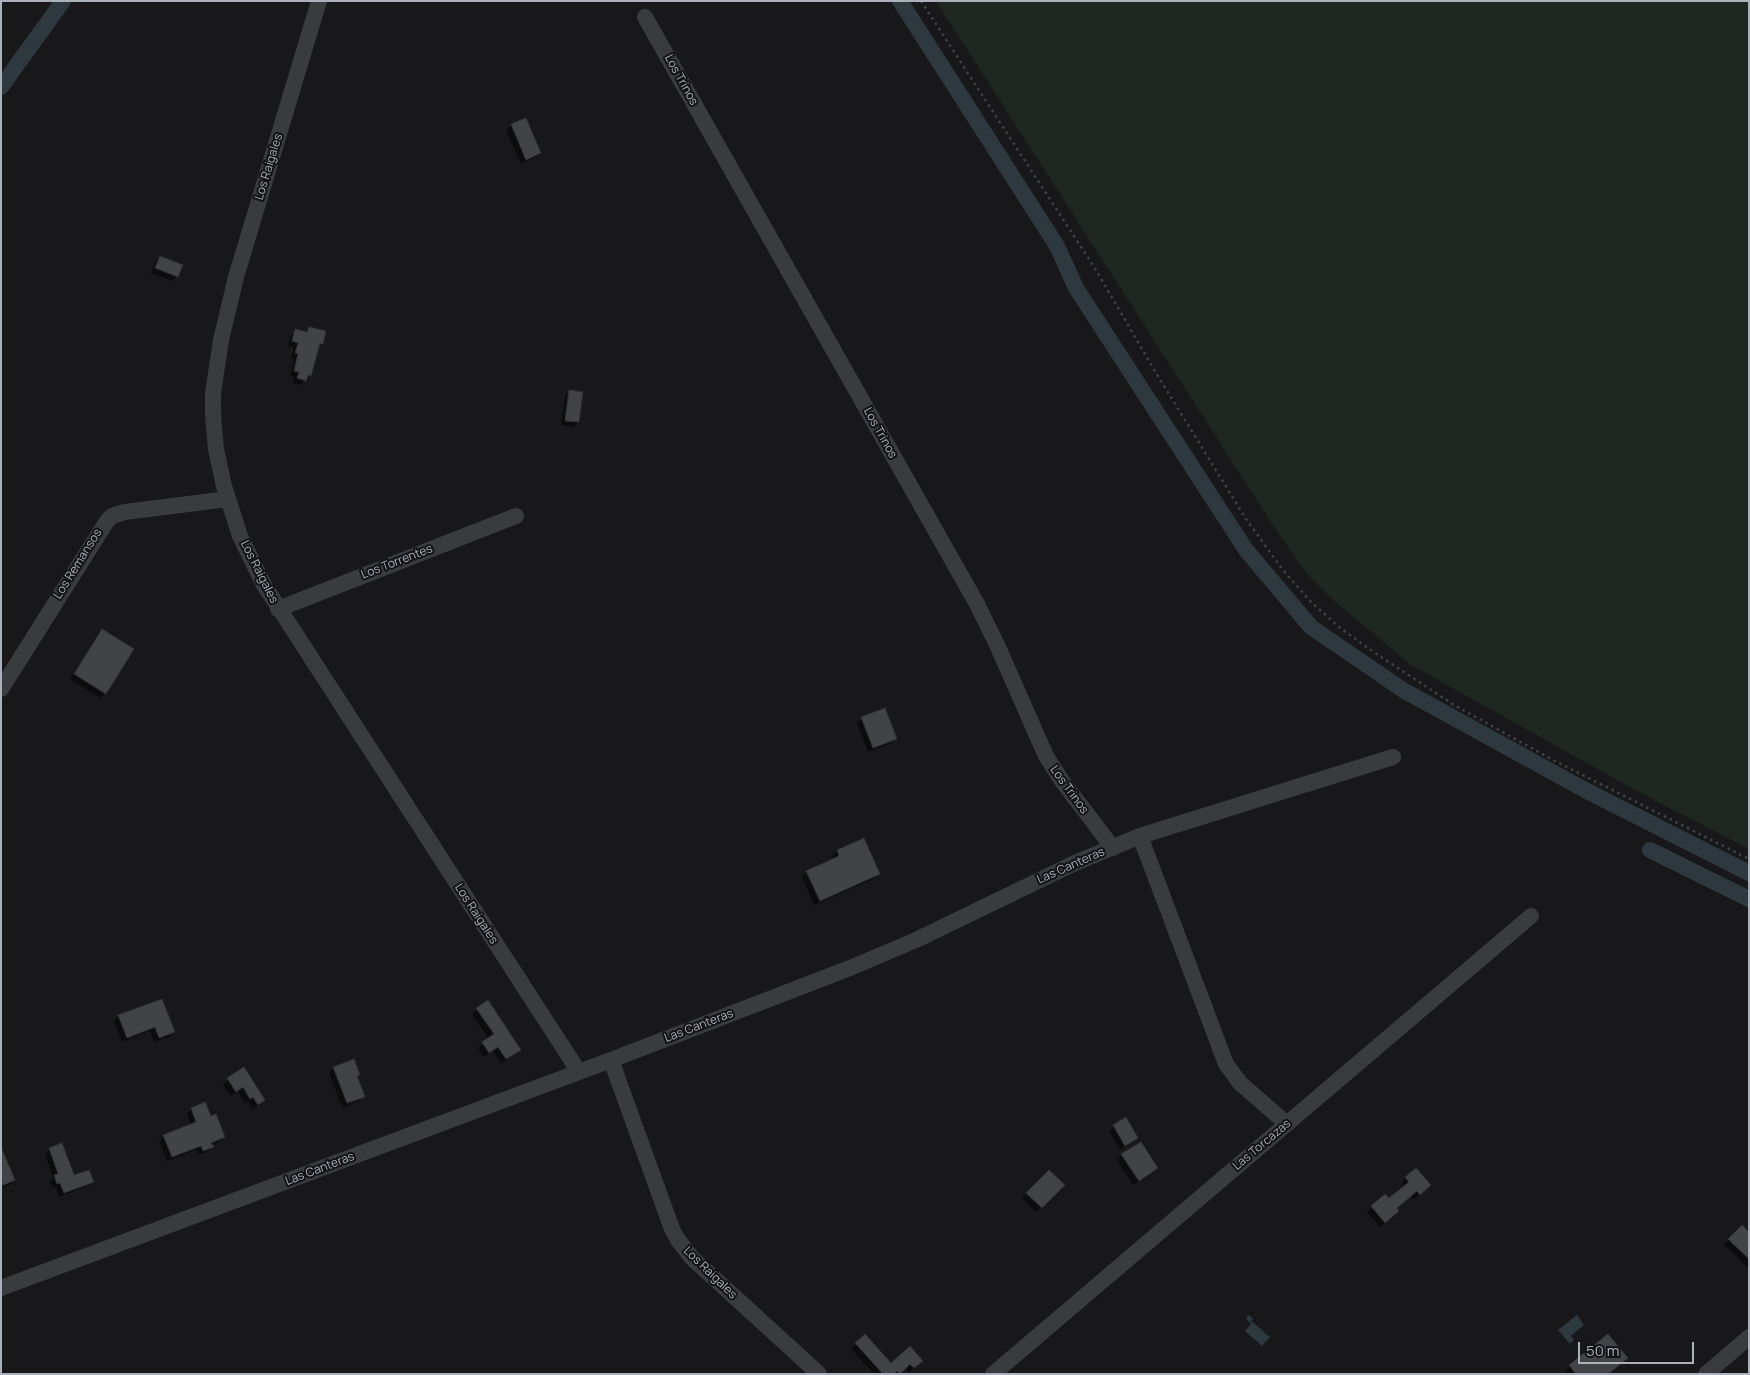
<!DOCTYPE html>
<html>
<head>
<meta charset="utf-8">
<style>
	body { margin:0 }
	#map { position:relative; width:1750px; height:1375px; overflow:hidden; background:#18181a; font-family:Manrope,sans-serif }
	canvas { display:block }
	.frame { position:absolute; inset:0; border:2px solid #aab1ba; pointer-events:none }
	.scale { position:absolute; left:1578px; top:1342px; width:116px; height:22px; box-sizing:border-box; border:2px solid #aab1ba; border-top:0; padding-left:6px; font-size:15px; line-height:18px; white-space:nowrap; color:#aab1ba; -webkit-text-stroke:4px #131315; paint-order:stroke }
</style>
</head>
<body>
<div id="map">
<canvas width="1750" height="1375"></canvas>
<div class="frame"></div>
<div class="scale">50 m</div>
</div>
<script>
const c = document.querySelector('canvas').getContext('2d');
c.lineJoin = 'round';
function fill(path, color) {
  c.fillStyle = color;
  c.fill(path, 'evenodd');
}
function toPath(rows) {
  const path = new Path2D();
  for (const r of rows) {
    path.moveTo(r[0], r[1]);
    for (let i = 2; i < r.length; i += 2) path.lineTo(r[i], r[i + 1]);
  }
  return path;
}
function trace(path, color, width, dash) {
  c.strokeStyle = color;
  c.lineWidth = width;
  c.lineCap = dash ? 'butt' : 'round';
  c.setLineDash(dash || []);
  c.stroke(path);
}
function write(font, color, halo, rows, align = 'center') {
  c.font = font + ' Manrope,sans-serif';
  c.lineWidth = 4;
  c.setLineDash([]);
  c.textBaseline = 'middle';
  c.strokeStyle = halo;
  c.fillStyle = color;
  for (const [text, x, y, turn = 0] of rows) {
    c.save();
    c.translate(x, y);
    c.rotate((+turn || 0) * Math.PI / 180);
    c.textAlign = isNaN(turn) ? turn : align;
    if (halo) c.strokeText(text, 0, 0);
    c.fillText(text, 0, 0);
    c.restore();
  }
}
fill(toPath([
	[936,1,1749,1,1749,849,1637,791,1411,665,1333,600,1308,575,1278,533]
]), '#1f2820');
fill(toPath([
	[1249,1315,1253,1319,1251,1321,1270,1337,1262,1346,1245,1331,1251,1324,1246,1318],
	[1577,1315,1584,1325,1571,1336,1574,1340,1570,1344,1558,1330]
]), '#2d393f');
fill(toPath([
	[525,119,539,153,534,158,521,164,506,130,511,125],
	[160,257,177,276,172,281,151,273,155,262],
	[309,328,322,343,318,347,310,376,300,385,293,383,294,377,290,376,294,359,291,358,294,347,288,346,291,335,296,331,304,333],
	[570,392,578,422,573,427,561,425,565,396],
	[103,631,105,693,100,698,70,679,98,635],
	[862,718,896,738,891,743,868,752,857,723],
	[863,840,878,874,873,879,814,905,802,877,807,872,834,860,832,856,837,851],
	[477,1009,520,1050,501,1063,493,1051,483,1057,478,1048,489,1039,472,1014],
	[119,1016,174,1032,169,1037,154,1042,150,1031,122,1042,114,1021],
	[334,1068,356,1077,363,1097,358,1101,342,1108,329,1073],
	[244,1069,264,1100,253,1109,247,1101,245,1103,238,1091,230,1096,223,1084],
	[191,1109,224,1137,219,1142,211,1145,213,1147,208,1151,198,1155,196,1150,167,1161,159,1141,164,1136,191,1125,187,1114],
	[1126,1119,1137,1138,1120,1150,1109,1131],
	[50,1149,73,1177,92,1182,87,1186,59,1197,56,1187,52,1188,50,1181,53,1178,45,1154],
	[1,1151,14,1180,9,1185,1,1188],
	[1122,1155,1157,1168,1133,1185,1117,1160],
	[1049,1171,1063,1185,1036,1212,1022,1198],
	[1406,1178,1425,1190,1414,1199,1411,1194,1395,1208,1393,1216,1380,1227,1367,1212,1372,1207,1389,1200,1405,1187,1401,1183],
	[1742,1227,1749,1233,1749,1269,1724,1245],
	[865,1336,891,1365,921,1361,909,1372,905,1368,898,1374,874,1374,851,1349],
	[1570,1366,1608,1374,1568,1374,1565,1371]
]), '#0007');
trace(toPath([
	[900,1,1057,246,1076,288,1246,550,1311,627,1403,690,1585,790,1749,873],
	[1,87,63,1],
	[1650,850,1749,899]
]), '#2d393f', 16);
const building = toPath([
	[526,118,541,153,526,160,511,124,526,118],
	[160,256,183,265,178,277,155,268,160,256],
	[309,327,326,331,323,344,320,343,311,376,308,375,306,381,297,378,299,372,294,371,298,354,295,353,298,343,292,341,295,329,307,332,309,327],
	[569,390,583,392,579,422,565,421,569,390],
	[102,629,134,649,106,694,74,674,102,629],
	[885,708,897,739,873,748,861,717,885,708],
	[864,838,880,874,820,901,806,871,839,856,837,850,864,838],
	[162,999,175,1032,159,1038,155,1027,127,1038,118,1015,162,999],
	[488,1000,521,1050,506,1059,498,1047,489,1053,482,1042,494,1034,476,1008,488,1000],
	[354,1059,360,1075,357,1076,365,1097,347,1103,333,1067,354,1059],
	[244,1067,265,1100,258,1105,253,1097,250,1099,243,1087,236,1092,227,1078,244,1067],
	[205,1102,211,1116,216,1114,225,1137,211,1143,214,1147,203,1151,201,1146,172,1157,163,1135,196,1122,191,1108,205,1102],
	[1126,1117,1138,1138,1125,1146,1113,1125,1126,1117],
	[1141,1142,1158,1168,1139,1181,1121,1154,1141,1142],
	[62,1143,74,1175,89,1170,94,1182,64,1193,60,1183,57,1184,54,1175,58,1174,49,1148,62,1143],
	[1,1147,15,1180,1,1186,1,1147],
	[1416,1168,1431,1185,1420,1195,1417,1191,1397,1208,1399,1211,1385,1223,1371,1206,1385,1194,1389,1198,1409,1182,1405,1177,1416,1168],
	[1049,1170,1065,1185,1042,1208,1026,1193,1049,1170],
	[1742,1225,1749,1232,1749,1259,1728,1239,1742,1225],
	[865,1334,891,1363,910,1346,923,1361,914,1368,910,1364,900,1374,897,1371,894,1374,883,1374,855,1343,865,1334],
	[1608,1334,1628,1358,1608,1374,1576,1374,1569,1365,1608,1334]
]);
fill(building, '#424347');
trace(building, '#323236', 1);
trace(toPath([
	[921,1,1096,270,1156,373,1246,519,1282,569,1310,601,1339,627,1372,651,1454,705,1553,760,1749,859]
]), '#3f4246', 2.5, [2.5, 4]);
trace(toPath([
	[319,1,236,277,221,340,213,393,213,415,216,449,224,486,240,536,264,585,579,1072],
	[645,17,977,604,998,647,1046,756,1062,781,1113,848],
	[278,609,516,516],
	[1,689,107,521,112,516,125,512,228,499],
	[1140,836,1226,1064,1240,1083,1287,1124],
	[611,1060,672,1229,678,1240,692,1258,819,1374],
	[1,1288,611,1060,850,968,916,940,1075,863,1140,836,1393,757],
	[993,1374,1531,916],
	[1706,1374,1749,1337]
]), '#393b3f', 16);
write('12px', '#aab1ba', '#131315', [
	["Los Trinos",681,80,61],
	["Los Raigales",269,167,-73],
	["Los Trinos",880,433,61],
	["Los Torrentes",397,562,-21],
	["Los Remansos",78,564,-58],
	["Los Raigales",259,572,63],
	["Los Trinos",1069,790,54],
	["Las Canteras",1071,866,-24],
	["Los Raigales",476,914,57],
	["Las Canteras",699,1026,-21],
	["Las Torcazas",1262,1145,-40],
	["Las Canteras",320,1169,-21],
	["Los Raigales",710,1273,44]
]);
</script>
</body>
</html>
